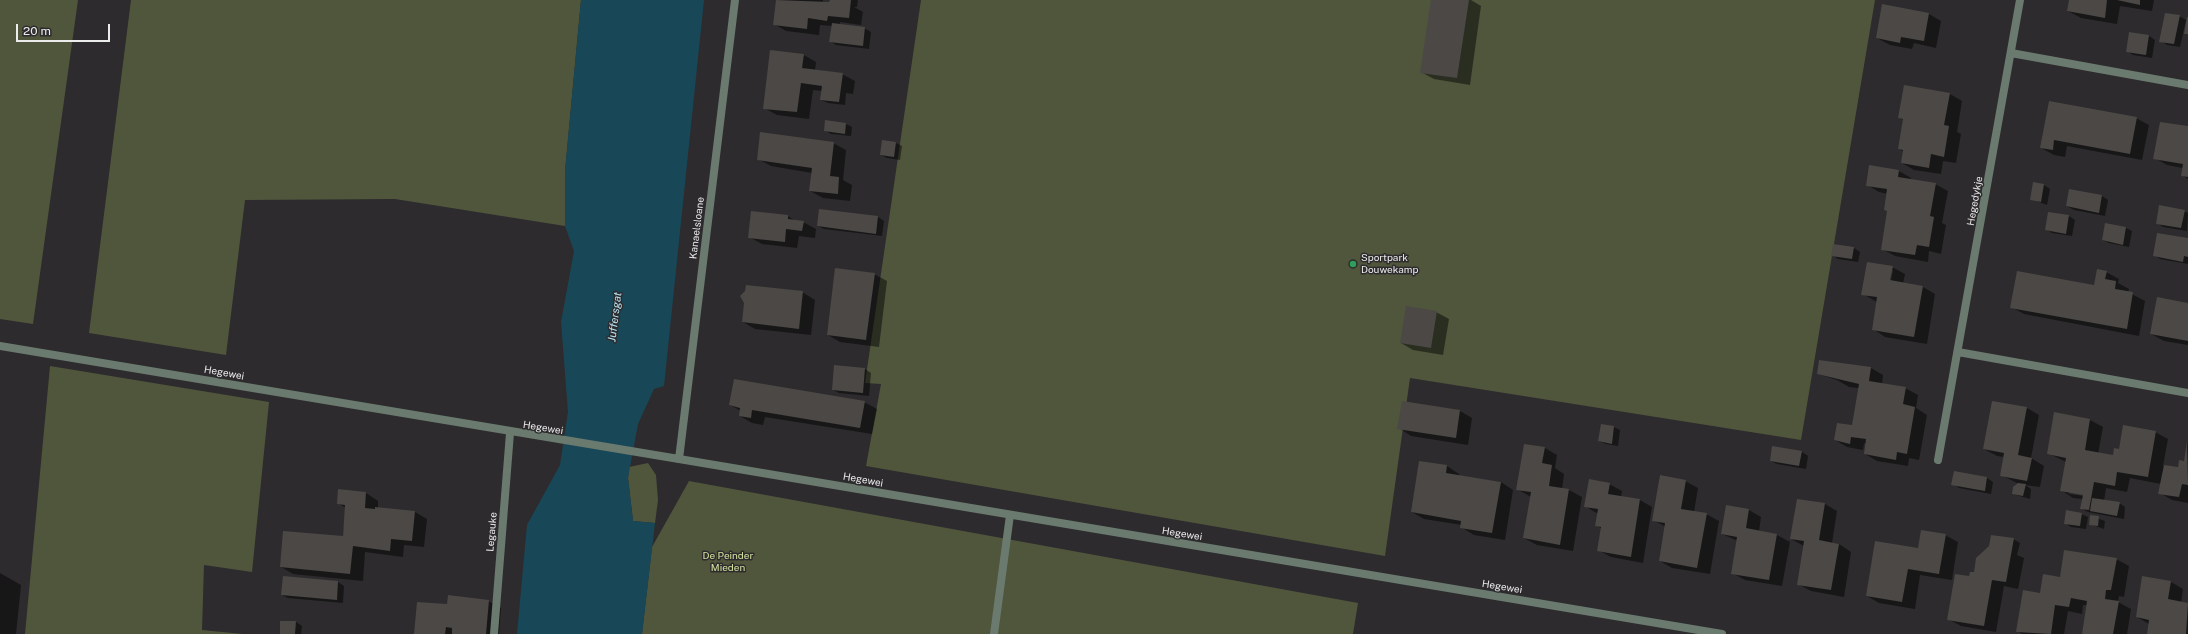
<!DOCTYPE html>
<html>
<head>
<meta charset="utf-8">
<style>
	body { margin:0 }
	#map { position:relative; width:2188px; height:634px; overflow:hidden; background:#2d2b2d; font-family:"Public Sans",sans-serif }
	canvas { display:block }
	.scale { position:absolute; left:16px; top:24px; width:94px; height:18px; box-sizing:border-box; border:2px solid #edeced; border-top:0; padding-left:5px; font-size:12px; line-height:14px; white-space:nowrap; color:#edeced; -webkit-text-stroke:3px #2d2b2d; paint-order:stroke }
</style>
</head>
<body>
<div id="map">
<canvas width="2188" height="634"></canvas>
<div class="scale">20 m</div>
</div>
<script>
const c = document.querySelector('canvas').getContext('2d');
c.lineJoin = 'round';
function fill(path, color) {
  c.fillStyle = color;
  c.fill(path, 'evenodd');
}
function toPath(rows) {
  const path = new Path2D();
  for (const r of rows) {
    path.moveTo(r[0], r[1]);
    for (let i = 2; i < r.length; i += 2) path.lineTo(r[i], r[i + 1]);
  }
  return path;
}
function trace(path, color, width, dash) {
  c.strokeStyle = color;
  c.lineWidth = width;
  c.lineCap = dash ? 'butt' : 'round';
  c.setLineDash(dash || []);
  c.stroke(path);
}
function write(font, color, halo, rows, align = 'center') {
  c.font = font + ' "Public Sans",sans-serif';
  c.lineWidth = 3;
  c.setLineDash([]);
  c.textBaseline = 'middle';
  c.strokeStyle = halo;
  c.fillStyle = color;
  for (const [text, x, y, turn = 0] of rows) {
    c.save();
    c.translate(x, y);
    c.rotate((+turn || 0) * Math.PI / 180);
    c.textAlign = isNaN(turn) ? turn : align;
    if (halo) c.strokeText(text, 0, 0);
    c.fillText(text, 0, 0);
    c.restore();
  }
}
fill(toPath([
	[0,0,78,0,33,324,0,319],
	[131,0,581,0,565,171,565,226,395,199,245,200,226,355,89,333],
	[921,0,1875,0,1801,440,1410,378,1385,556,866,466,881,384,865,383],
	[50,366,269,402,252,572,204,565,202,630,243,634,25,634],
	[648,463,656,475,658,500,655,523,633,521,628,478,629,467],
	[689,481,1358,603,1353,634,642,634,652,547]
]), '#50563c');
fill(toPath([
	[581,0,704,0,664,386,654,389,638,424,628,478,633,521,655,523,642,634,517,634,527,525,560,465,568,412,561,322,574,251,565,226,565,171]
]), '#184858');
fill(toPath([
	[777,0,823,0,823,2,834,3,831,0,858,0,857,7,854,7,863,12,861,25,840,22,840,25,864,28,871,32,869,49,836,45,830,41,832,26,820,25,819,35,786,31,774,24],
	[1432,0,1471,0,1481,6,1470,85,1434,79,1421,72],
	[2070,0,2154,0,2152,11,2120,6,2117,24,2081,18,2068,11],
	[1883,5,1929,14,1941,21,1936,48,1914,43,1912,49,1890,45,1877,38],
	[2179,16,2186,20,2180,47,2167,45,2161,41],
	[2149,36,2155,40,2152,58,2133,55,2127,51],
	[804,55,816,62,815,71,842,74,855,81,853,94,846,93,845,105,828,103,821,100,823,91,813,90,809,119,777,115,764,108],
	[1905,86,1950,94,1962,101,1957,132,1961,134,1956,163,1943,161,1941,174,1914,170,1902,163,1904,152,1899,149,1904,120,1899,118],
	[2050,102,2136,118,2149,125,2142,160,2067,146,2065,157,2054,155,2041,148],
	[826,121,846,124,852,127,851,136,831,134,825,130],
	[2188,128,2188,179,2182,175,2183,168,2167,165,2155,158],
	[833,143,846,150,843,180,852,185,850,201,823,198,810,191,812,173,771,166,758,159],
	[896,143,902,146,900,160,887,158,881,155],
	[1899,171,1911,178,1911,180,1935,184,1948,191,1942,223,1946,225,1941,254,1929,251,1928,262,1895,256,1882,249,1888,211,1888,194,1879,192,1867,185],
	[2044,185,2050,189,2047,205,2031,199],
	[2102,196,2108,200,2105,216,2074,210,2067,206],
	[2184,211,2188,213,2187,231,2163,227,2157,223],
	[2049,213,2069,216,2075,220,2072,236,2052,233,2046,229],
	[788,216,795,221,803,222,816,229,815,238,799,236,797,248,762,244,749,237],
	[878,217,884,221,882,236,824,229,818,226],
	[2126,228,2132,231,2129,247,2109,243,2103,240],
	[2188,239,2188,264,2160,259,2154,255],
	[1854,248,1860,252,1858,262,1838,259,1832,255],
	[1892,267,1905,274,1903,284,1923,287,1935,294,1927,344,1885,337,1873,329,1877,302,1863,294],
	[1891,270,1893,270,1890,286,1888,285],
	[2106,272,2119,279,2118,283,2129,289,2128,292,2145,301,2139,336,2024,314,2011,307,2095,286],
	[874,274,887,281,879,347,840,342,828,335],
	[802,292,815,300,811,335,755,329,743,322],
	[2188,304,2188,345,2164,341,2151,334],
	[1436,312,1449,319,1443,355,1413,350,1401,343],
	[1871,368,1883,375,1882,384,1905,388,1918,395,1916,408,1927,415,1919,460,1909,458,1908,466,1877,461,1865,454,1866,444,1864,443,1863,450,1847,447,1835,440,1853,426,1859,388,1849,387,1837,380,1818,374],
	[865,369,871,373,869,396,839,393,833,390],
	[864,402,877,409,872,434,765,417,763,425,752,423,740,416,741,411,730,405],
	[2027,408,2039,415,2031,458,2044,466,2040,487,2025,485,2031,489,2030,499,2013,494,2019,484,2001,475,2004,457,1997,456,1984,449],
	[1460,411,1472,418,1468,445,1411,436,1399,428],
	[2055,413,2090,420,2103,427,2098,454,2114,457,2120,450,2155,432,2168,439,2163,466,2178,469,2184,462,2188,442,2188,503,2172,500,2160,493,2161,484,2130,478,2127,492,2106,488,2104,501,2119,503,2125,507,2124,519,2088,512,2082,509,2083,499,2073,498,2061,490,2066,462,2048,453],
	[2069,492,2084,494,2084,496,2069,494],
	[1602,425,1614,427,1620,430,1618,446,1606,444,1599,441],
	[1525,445,1545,448,1557,455,1555,468,1564,474,1562,489,1569,490,1582,497,1573,551,1537,545,1524,538,1531,497,1517,489],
	[1802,452,1808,456,1806,469,1777,464,1771,461],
	[1420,462,1447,466,1459,474,1459,476,1501,482,1513,490,1505,540,1474,535,1461,527,1462,525,1424,519,1412,512],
	[1955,472,1987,478,1993,482,1991,494,1959,488,1953,484],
	[1685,481,1698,488,1694,512,1706,514,1719,521,1710,574,1672,568,1660,561,1666,527,1653,520],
	[1609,484,1622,491,1621,497,1640,500,1652,507,1643,563,1611,557,1598,550,1602,529,1596,525,1598,514,1585,506],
	[339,490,366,493,378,501,378,508,415,512,427,519,424,547,404,545,403,557,365,552,363,581,293,574,281,567,343,537,346,508,338,503],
	[1825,504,1837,511,1832,543,1839,544,1851,552,1844,597,1811,591,1798,584,1804,546,1791,539],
	[1727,506,1749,510,1761,517,1759,531,1777,535,1790,542,1782,586,1745,580,1732,573,1738,541,1722,534],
	[2081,514,2088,517,2086,529,2071,527,2065,523],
	[2091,516,2105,521,2104,529,2090,524],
	[1945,535,1958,542,1952,580,1920,575,1915,609,1879,603,1867,596,1919,549],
	[2013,539,2020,543,2017,555,2024,558,2018,589,2004,586,1996,632,1961,626,1948,619,1970,577],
	[2116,559,2129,566,2124,597,2119,596,2118,602,2131,609,2127,634,2083,634,2088,605,2083,605,2082,614,2068,611,2064,634,2022,634,2017,631,2041,594,2061,579],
	[0,573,21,585,16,634,0,634],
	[2143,577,2171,582,2183,589,2181,603,2188,604,2188,634,2148,634,2149,624,2137,617],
	[338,582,344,586,343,603,288,598,282,595],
	[488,601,501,608,499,634,416,634,448,606],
	[296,622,302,626,301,634,281,634]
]), '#0007');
fill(toPath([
	[776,0,829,2,830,0,851,0,849,18,828,16,827,21,808,18,807,29,773,25],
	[1431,0,1469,0,1457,78,1420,73],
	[2069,0,2107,0,2105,18,2067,11],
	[2117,0,2140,0,2140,5],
	[1882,4,1929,13,1924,41,1901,37,1900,43,1876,38],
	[2165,13,2180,15,2174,44,2159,42],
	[2187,17,2188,17,2188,34,2184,34],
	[832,23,865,27,863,46,829,42],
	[2129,32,2149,35,2146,55,2126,52],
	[770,50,804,54,802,68,843,73,839,102,820,100,822,86,801,83,797,112,763,109],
	[1904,85,1950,93,1944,125,1949,126,1944,157,1931,154,1929,168,1901,163,1903,150,1898,149,1903,119,1898,118],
	[2049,101,2137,117,2130,154,2054,140,2053,150,2040,148],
	[825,120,846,123,845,134,824,131],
	[2160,122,2188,126,2188,177,2181,176,2183,164,2153,159],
	[760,132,834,142,830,176,839,177,838,194,809,191,812,168,757,160],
	[882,140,896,142,894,157,880,155],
	[1869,165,1899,170,1898,177,1936,183,1930,216,1934,217,1929,247,1917,245,1915,255,1881,250,1887,211,1884,210,1887,189,1866,186],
	[2033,182,2044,184,2041,202,2030,200],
	[2069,189,2102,195,2099,213,2066,206],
	[2159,205,2185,210,2181,228,2156,224],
	[819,209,878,216,876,234,817,226],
	[751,211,788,215,788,219,804,221,802,231,786,229,785,242,748,238],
	[2048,212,2069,215,2066,234,2045,230],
	[2105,223,2126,227,2123,245,2102,240],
	[2157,233,2188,238,2188,257,2184,256,2183,262,2153,256],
	[1833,244,1854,247,1852,259,1831,256],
	[1867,262,1893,266,1890,280,1923,286,1914,337,1872,330,1877,297,1861,295],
	[835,268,875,273,866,340,827,335],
	[2097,269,2107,271,2105,279,2116,281,2115,289,2133,292,2127,329,2010,308,2017,271,2094,285],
	[746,285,803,291,799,329,742,322,744,303,740,296,745,291],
	[2157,297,2188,303,2188,341,2150,334],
	[1406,306,1437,311,1431,348,1400,343],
	[1819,360,1871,367,1869,381,1906,387,1903,404,1915,407,1907,454,1897,452,1896,460,1864,454,1866,439,1851,437,1850,444,1834,440,1837,423,1852,425,1859,384,1817,374],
	[834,365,865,368,863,393,832,390],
	[734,379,865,401,860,428,752,410,751,418,739,416,740,408,729,405],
	[1402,401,1460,410,1456,438,1397,429],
	[1992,401,2027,407,2018,455,2032,458,2027,481,2000,476,2004,453,1983,449],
	[2054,412,2090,419,2085,450,2113,455,2114,448,2119,449,2123,425,2156,431,2148,477,2117,472,2115,486,2094,482,2089,510,2080,509,2083,495,2060,491,2066,458,2047,454],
	[1601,424,1614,426,1612,444,1598,441],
	[2187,441,2188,485,2182,484,2179,497,2158,494,2164,465,2178,467,2179,460,2184,461],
	[1524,444,1545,447,1542,463,1552,465,1549,486,1569,489,1560,545,1523,538,1531,492,1516,490],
	[1772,446,1802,451,1799,466,1770,461],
	[1419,461,1447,465,1446,473,1501,482,1492,533,1460,528,1461,521,1411,512],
	[1954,471,1987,477,1985,491,1951,485],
	[1660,475,1686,480,1681,509,1707,513,1697,568,1659,561,1665,523,1652,521],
	[1589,479,1610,483,1608,494,1640,499,1631,557,1597,551,1601,527,1595,526,1598,509,1584,507],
	[2018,483,2026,484,2023,496,2012,494,2013,487],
	[338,489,366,492,365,508,375,509,375,507,415,511,412,541,391,539,390,551,353,546,350,574,280,567,283,531,343,536,345,505,337,504],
	[2092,498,2120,502,2117,516,2090,511],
	[1797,499,1825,503,1819,540,1839,544,1831,590,1797,585,1804,541,1790,539],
	[1726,505,1749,509,1746,528,1777,534,1769,580,1731,574,1737,537,1721,534],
	[2066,510,2082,513,2080,526,2064,524],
	[2090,515,2099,516,2098,526,2089,525],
	[1921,530,1946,534,1939,574,1908,569,1902,602,1866,596,1875,541,1918,548],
	[1991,535,2014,538,2006,582,1992,580,1984,626,1947,620,1955,574,1969,576,1970,572,1974,572,1976,558,1989,546],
	[2064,550,2117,558,2111,590,2106,590,2105,599,2119,601,2113,634,2082,634,2087,601,2071,598,2069,607,2055,605,2051,634,2016,632,2023,590,2040,593,2043,574,2060,577],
	[283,576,338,581,337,600,281,595],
	[2142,576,2171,581,2168,599,2188,603,2186,634,2147,634,2149,620,2136,617],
	[448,595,489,600,486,634,452,634,452,628,446,627,445,634,414,634,417,602,447,604],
	[280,621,296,621,295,634,280,634]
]), '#4b4846');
trace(toPath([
	[2011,53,2188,85],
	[1958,352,2188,393],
	[679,459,1722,634],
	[1938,460,2020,0],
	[494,634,510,433],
	[994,634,1010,515]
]), '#6a7a6f', 8);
trace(toPath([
	[0,346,679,459,735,0]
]), '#6a7a6f', 8);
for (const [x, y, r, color] of [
	[1353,264,4,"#2e9e5b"]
]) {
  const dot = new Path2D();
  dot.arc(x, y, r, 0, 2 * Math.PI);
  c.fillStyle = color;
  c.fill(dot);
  trace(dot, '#2d2b2d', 1.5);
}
write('10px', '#edeced', '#2d2b2d', [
	["Hegedykje",1975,201,-80],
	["Kanaelsloane",697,228,-83],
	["Hegewei",224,373,10],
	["Hegewei",543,428,9],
	["Hegewei",863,480,10],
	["Legauke",492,532,-85],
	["Hegewei",1182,534,9],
	["Hegewei",1502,587,9]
]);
write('10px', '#edeced', '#2d2b2d', [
	["Sportpark",1361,258],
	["Douwekamp",1361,270]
], 'left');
write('10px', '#d3e3a1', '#2d2b2d', [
	["De Peinder",728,556],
	["Mieden",728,568]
]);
write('italic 11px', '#bae7f8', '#2d2b2d', [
	["Juffersgat",615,317,-83]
]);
</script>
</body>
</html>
